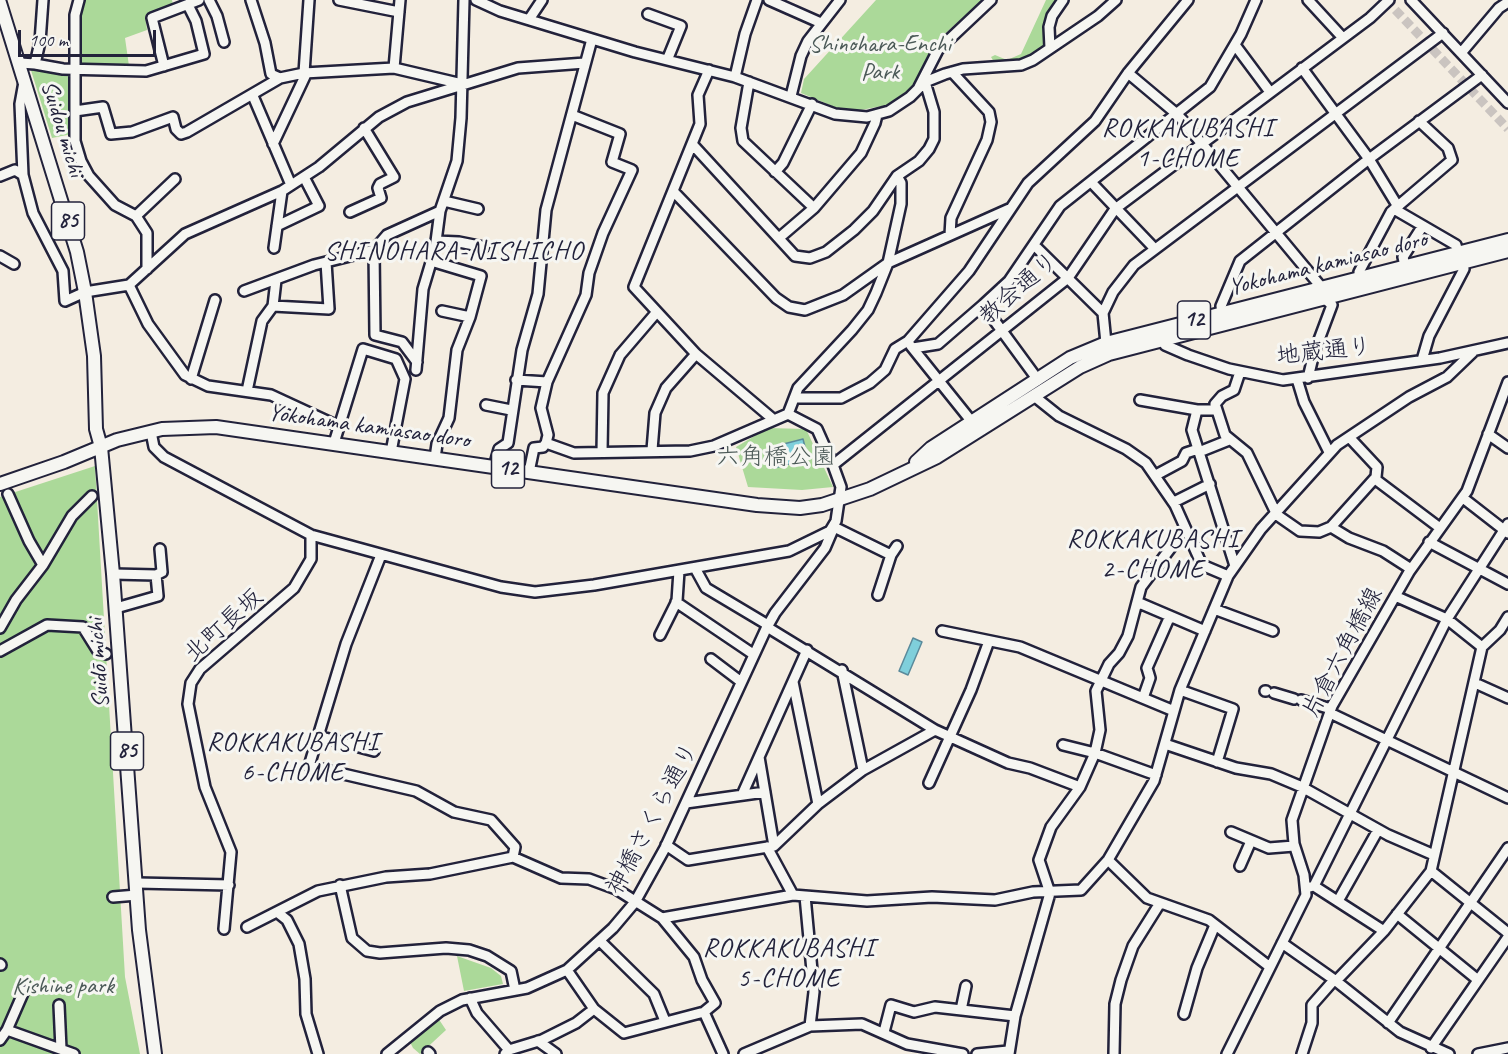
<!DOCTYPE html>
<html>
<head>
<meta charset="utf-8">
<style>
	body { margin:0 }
	#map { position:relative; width:1508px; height:1054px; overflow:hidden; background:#f4ede1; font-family:Caveat,sans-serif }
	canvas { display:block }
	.scale { position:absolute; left:18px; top:30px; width:138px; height:27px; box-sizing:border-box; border:3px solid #22223b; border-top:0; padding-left:8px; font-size:18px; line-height:21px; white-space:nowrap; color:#22223b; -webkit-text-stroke:4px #f6f6f2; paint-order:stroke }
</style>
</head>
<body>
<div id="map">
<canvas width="1508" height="1054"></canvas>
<div class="scale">100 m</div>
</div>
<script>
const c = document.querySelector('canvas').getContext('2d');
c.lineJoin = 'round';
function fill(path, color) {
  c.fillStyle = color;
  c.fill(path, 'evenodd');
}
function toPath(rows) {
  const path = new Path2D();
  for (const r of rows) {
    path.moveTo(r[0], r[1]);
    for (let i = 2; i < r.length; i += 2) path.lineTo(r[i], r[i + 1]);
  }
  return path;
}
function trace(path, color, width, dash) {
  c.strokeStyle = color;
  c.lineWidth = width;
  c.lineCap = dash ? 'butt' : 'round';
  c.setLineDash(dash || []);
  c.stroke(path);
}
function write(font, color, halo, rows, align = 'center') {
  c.font = font + ' Caveat,"Klee One",sans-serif';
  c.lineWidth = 6;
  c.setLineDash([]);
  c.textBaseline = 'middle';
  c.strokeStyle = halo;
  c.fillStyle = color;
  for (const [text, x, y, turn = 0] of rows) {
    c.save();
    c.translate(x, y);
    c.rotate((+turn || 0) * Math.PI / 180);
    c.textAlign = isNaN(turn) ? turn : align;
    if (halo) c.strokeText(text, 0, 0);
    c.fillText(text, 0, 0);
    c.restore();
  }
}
fill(toPath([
	[83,0,172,0,173,5,145,16,147,30,125,38,129,66,79,66,79,16],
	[876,0,982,0,938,40,913,87,887,105,861,110,837,108,801,93,804,79],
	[1046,0,1059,0,1047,47,1035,56,1016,62,994,62,991,57,995,55,1007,60,1021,54],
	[30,67,72,73,72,134,52,138],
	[768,428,806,429,833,487,802,490,748,487,736,447],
	[95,466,125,977,140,1054,0,1054,0,497],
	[457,956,491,968,501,976,503,984,464,991],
	[438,1018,446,1030,420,1054,413,1048,409,1040]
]), '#abd999');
const water = toPath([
	[803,439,808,459,774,468,768,448,803,439],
	[913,638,922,642,908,675,899,671,913,638]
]);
fill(water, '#7fcfdb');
trace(water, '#5a8a9b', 1.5);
trace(toPath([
	[1386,0,1508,129]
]), '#cac4c0', 9, [9, 4.5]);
const minor = toPath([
	[79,0,75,15,75,111,103,107,111,134,132,132,173,117,176,129,181,134,187,132,280,78],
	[209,0,217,16,224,42],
	[251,0,265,43,271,74,280,78,304,73,394,68,462,84],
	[339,0,399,12],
	[476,0,500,11,635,52,735,77,835,114,867,117,889,111,910,97,925,82,945,74,963,69,1021,65,1033,60,1098,16,1116,0],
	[769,0,821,23],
	[1308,0,1343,38],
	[1411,0,1508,103],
	[648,14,681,26,668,58],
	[530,18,542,0],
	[1235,45,1270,92],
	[1050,48,1049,27,1052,16,1063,0],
	[1461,53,1499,8,1508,2],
	[20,63,35,64,40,42,43,0],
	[35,64,63,69,146,71,204,54,196,21,188,5],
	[164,66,152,18,199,0],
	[394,68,400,0],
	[1302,68,1369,159,1397,205],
	[709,70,698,95,700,124,634,287,696,354,774,420],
	[304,73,309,0],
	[1128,73,1178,115,1307,270,1322,288,1324,298,1332,305,1314,353,1308,378],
	[735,77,745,34,757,0],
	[749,82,741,128,743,141,814,208,861,153,875,123,877,115],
	[919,87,938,50,991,0],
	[253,96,291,185],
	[791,96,801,56,808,41,840,0],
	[75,111,75,141,81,161,89,176,115,205,136,216,147,233,147,269],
	[273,144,307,72],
	[693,145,795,256,810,258,826,252,854,230,873,211,897,176,919,161,929,149,934,139,934,112,925,82],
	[775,172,783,163,812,104],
	[23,175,20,104,24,82],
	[0,176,15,170,23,175,33,213,63,271,65,301,85,292,129,285,185,234,282,191,319,167,379,117,407,102,518,68,585,63],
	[1091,182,1155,249],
	[674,192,776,298,789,307,805,310,843,295,888,263,1009,209],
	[444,201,478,209],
	[1394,209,1456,245,1458,252],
	[350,212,381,198,378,188,380,184,394,177,364,128],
	[136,216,175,179],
	[277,226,319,206,304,177],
	[950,235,951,218,987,140,991,122,989,112,952,72],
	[779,238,814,208],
	[436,241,459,242,484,247],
	[1034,245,1103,313],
	[274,248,282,191],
	[374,250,375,335,402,342,417,362],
	[0,256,14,264],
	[431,261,481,276,470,317,457,350,449,418,437,444,435,458],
	[1405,266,1403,257,1422,227],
	[1360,278,1359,272,1391,212,1452,160,1448,148,1419,121],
	[276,280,273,306,329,309,326,262],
	[129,285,148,324,185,375,208,386,271,395,338,426],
	[244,291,314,265,374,250,387,235,440,211],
	[983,305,1038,380],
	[442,311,470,317],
	[1222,313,1221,306,1240,261,1369,159,1482,75],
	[1161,335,1165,345,1188,355,1229,369,1283,380,1440,358,1508,343],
	[1106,343,1103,313,1113,292,1134,265,1443,33],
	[911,346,972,422],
	[913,348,938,344,983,305,1009,281,1060,206,1210,87,1241,34,1256,0],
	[1422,360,1429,336,1464,269,1462,263],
	[416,370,423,289,435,249,440,211,457,161,461,118,464,0],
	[1240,372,1234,390,1222,396,1215,404,1225,435,1247,453,1277,515,1300,531,1319,532,1331,527,1376,477,1377,467,1349,437],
	[191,379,215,300],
	[1297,379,1304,402,1329,452],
	[516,380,547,382],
	[247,391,262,321,273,306],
	[1034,396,1059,416,1126,449,1146,463,1175,505,1202,565,1228,576],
	[796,398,841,398,870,383,885,370,895,349,908,341,969,271,1028,183,1095,121,1128,73,1188,0],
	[1140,400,1197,410,1216,410],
	[486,405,511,410],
	[1197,410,1192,430,1235,566],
	[151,432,154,447,164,457,311,535,501,587,535,592,594,585,789,551,830,531,836,521,841,487,833,465,817,429,788,414],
	[1488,434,1508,448],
	[334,443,363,349,396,359,405,379,391,452],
	[546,443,548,435,541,408,547,382,586,295,589,273,603,233,632,170,612,162,620,134,572,115],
	[652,450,655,413,666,388,696,354],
	[602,452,603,393,620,355,656,313],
	[1199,452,1229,440],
	[833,465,1068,278,1115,209,1370,18,1389,0],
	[494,467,499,449,508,443,522,350,538,294,546,210,592,39],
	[529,472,534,448,543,447,546,443,574,453,690,451,714,446,788,414,798,388,852,330,868,310,876,293,888,263,901,204,901,183,897,176],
	[1156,475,1182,461,1186,453,1198,449],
	[1375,479,1440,528],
	[8,494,29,541,43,565],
	[1463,498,1508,533],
	[1174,502,1210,484],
	[1331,527,1349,538,1383,551,1411,569],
	[1429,542,1508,584],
	[381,555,346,644,309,766,416,791,454,812,491,820,515,847,513,857],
	[695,568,706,588,768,625],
	[113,574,156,575,162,572,160,549],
	[878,595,891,555,897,546],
	[1395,596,1447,619,1482,647],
	[676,602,753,654],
	[1137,602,1205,631],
	[116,608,158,596,156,575],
	[1214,609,1273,631],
	[767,627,935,730,1008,763,1030,768,1080,787],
	[0,628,16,600,43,565,72,516,92,496],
	[942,631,1020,647,1174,711],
	[660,635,677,601,679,571],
	[0,651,47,625,83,627,98,651,106,654],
	[711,659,740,681],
	[842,670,863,770],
	[793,682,818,804],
	[1475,683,1508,698],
	[1180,690,1233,709,1217,762],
	[1265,691,1266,691],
	[1274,693,1294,699],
	[1143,698,1150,678,1147,668,1170,616],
	[1301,700,1331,709],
	[1330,713,1508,798],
	[318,736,374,751],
	[1165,744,1236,768,1271,774,1302,787,1388,835,1434,855],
	[1063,745,1095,753,1156,775],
	[759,757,774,846],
	[929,783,971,690,989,641],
	[742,795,807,650],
	[686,803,765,792],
	[1231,832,1269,848,1294,846],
	[666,845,688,860,774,846,818,804,863,770,935,730],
	[767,847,793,895],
	[1108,860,1147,898,1209,920,1270,967],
	[1240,866,1251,841],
	[1431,871,1508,933],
	[137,883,229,885],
	[340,885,352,938,367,951,380,953,446,948,469,950,487,956,511,971,515,990],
	[1314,886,1384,931],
	[1306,888,1314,886,1447,619,1508,524],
	[805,896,814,992,810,1026],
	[113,897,137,895],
	[1338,901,1378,830],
	[277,912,287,920,299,944,305,979,306,1014,318,1054],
	[1397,914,1478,980],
	[247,927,318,891,386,877,430,874,513,857,561,878,589,879,616,889,662,918,793,895,867,901,932,897,995,900,1033,892,1081,890,1108,860,1154,781,1180,690,1228,576,1261,529,1337,445,1409,397,1447,377,1473,352],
	[224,929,231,852,205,787,188,704,191,683,200,669,294,588,311,559,311,535],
	[600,941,654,994,665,1021],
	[1282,943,1336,981,1400,1032,1449,1054],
	[0,964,1,965],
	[567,970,594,1009,624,1033,704,1012,715,1003,702,980,694,957,662,918],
	[1336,981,1384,931,1431,871,1482,647,1500,630,1508,617],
	[470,998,477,1013,509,1050],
	[59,1005,61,1049],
	[961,1010,966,986],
	[704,1012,723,1054],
	[1184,1014,1197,968,1215,925],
	[1388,1023,1508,848],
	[7,1030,24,991],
	[884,1032,891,1005,914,1012,935,1007,1015,1016],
	[0,1040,7,1030,74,1054],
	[538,1041,556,1054],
	[1431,1048,1508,937],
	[428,1052,430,1054],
	[387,1054,440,1011,462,1000,527,988,567,970,613,928,635,902,665,848,766,629,775,613,825,548,834,527,891,555],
	[505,1054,509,1050,542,1040,576,1023,594,1009],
	[744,1054,810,1026,862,1024,907,1044,963,1054],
	[977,1054,1008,1051],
	[1009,1054,1015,1016,1050,893,1039,860,1051,827,1080,787,1095,753,1100,730,1096,691,1109,664,1119,653,1128,636,1141,587,1185,529],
	[1114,1054,1115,1004,1121,980,1133,946,1160,903],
	[1227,1054,1306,895,1304,875,1294,844,1292,820,1332,706,1409,572,1467,491,1508,382],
	[1302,1054,1312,1023,1312,1005,1334,980],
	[1478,1054,1508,1048]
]);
const major = toPath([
	[0,3,77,252,85,292,94,356,96,429,101,447,113,574,139,930,155,1054],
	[916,462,931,448,1070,358,1106,343,1508,240],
	[0,484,64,462,117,440,162,429,216,427,757,505,800,508,822,505,870,489,937,457,1080,367,1109,354,1508,251]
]);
trace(minor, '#22223b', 14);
trace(major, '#22223b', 16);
trace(minor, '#f6f6f2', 9);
trace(major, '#f6f6f2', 12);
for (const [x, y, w] of [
	[68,221,33],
	[1194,320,33],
	[508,469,33],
	[127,751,33]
]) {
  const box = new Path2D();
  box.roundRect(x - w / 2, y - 19, w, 38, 4.5);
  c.fillStyle = '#f6f6f2';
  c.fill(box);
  trace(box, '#22223b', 1.5);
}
write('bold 22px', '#22223b', null, [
	["85",68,221],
	["12",1194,320],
	["12",508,469],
	["85",127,751]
]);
write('24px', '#4b5957', '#f6f6f2', [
	["Shinohara-Enchi",880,45],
	["Park",880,73],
	["六角橋公園",776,458],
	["Kishine park",63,987]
]);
write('24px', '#22223b', '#f6f6f2', [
	["Suidou michi",62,129,73],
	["Yokohama kamiasao doro",1328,264,-14],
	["教会通り",1019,289,-41],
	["地蔵通り",1324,352,-6],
	["Yokohama kamiasao doro",369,427,8],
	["北町長坂",224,626,-42],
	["片倉六角橋線",1343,653,-62],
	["Suidō michi",99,663,-94],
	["神橋さくら通り",653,819,-62]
]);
c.letterSpacing = '1.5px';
write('26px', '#22223b', '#f6f6f2', [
	["ROKKAKUBASHI",1188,129],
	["1-CHOME",1188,159],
	["SHINOHARA-NISHICHO",454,252],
	["ROKKAKUBASHI",1153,540],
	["2-CHOME",1153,570],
	["ROKKAKUBASHI",293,743],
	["6-CHOME",293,773],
	["ROKKAKUBASHI",789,949],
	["5-CHOME",789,979]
]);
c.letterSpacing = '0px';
</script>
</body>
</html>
